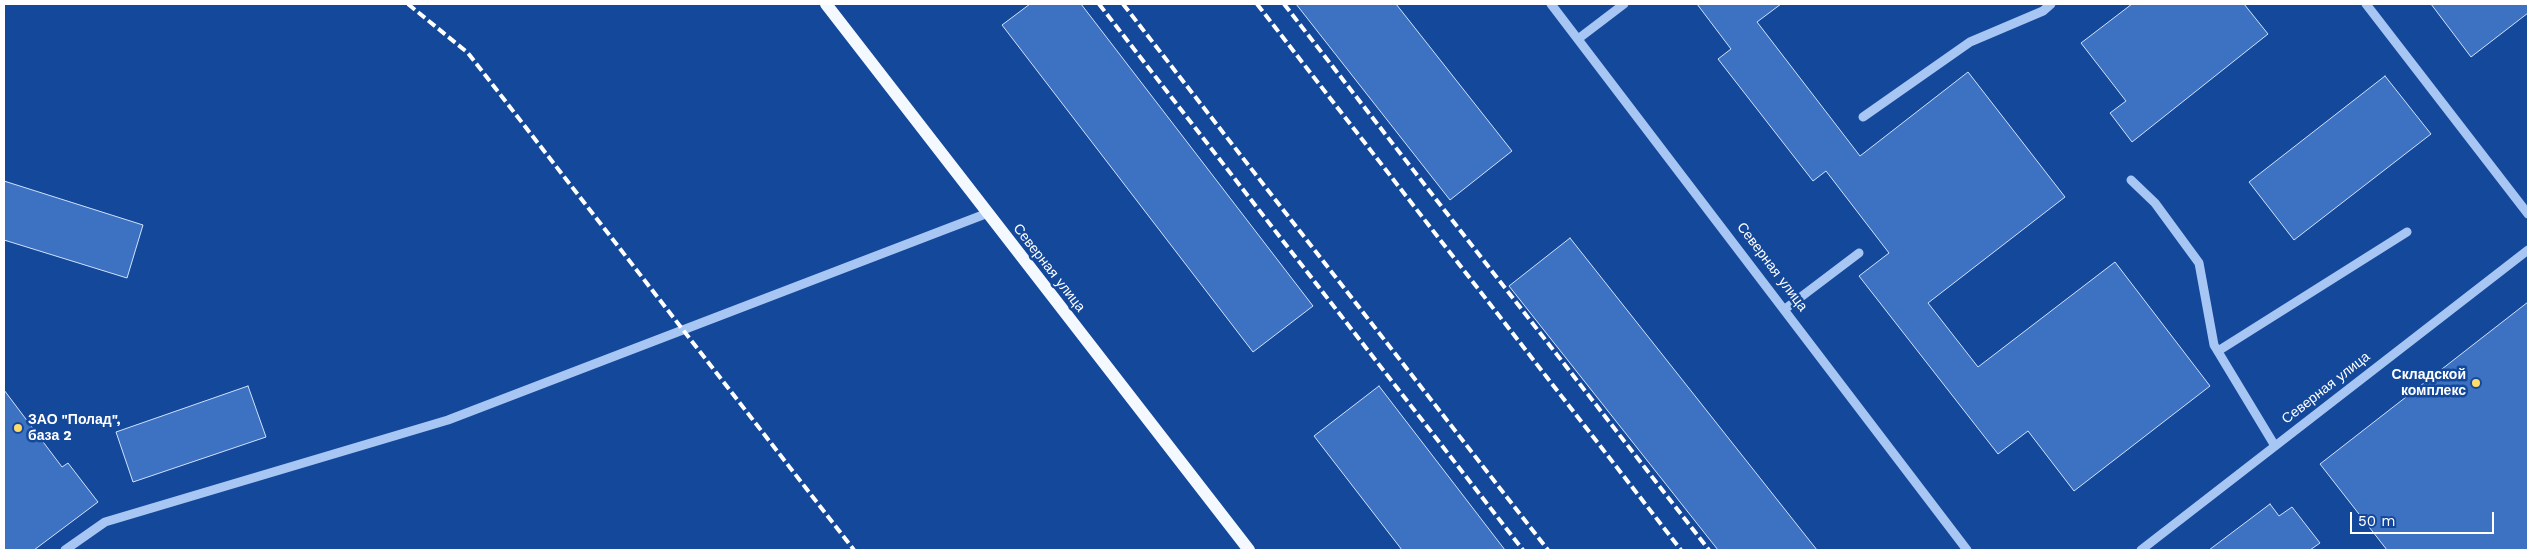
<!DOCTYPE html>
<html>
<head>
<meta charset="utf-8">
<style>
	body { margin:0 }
	#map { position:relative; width:2532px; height:554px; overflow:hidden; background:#14489a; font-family:"Work Sans",sans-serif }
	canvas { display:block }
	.frame { position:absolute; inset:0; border:5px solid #fff; pointer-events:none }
	.scale { position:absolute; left:2350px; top:512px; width:144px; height:22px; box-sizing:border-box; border:2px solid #fff; border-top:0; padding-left:6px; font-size:15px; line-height:18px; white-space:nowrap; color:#fff; -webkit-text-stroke:4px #14489a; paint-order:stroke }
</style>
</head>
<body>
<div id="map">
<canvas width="2532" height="554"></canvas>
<div class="frame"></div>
<div class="scale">50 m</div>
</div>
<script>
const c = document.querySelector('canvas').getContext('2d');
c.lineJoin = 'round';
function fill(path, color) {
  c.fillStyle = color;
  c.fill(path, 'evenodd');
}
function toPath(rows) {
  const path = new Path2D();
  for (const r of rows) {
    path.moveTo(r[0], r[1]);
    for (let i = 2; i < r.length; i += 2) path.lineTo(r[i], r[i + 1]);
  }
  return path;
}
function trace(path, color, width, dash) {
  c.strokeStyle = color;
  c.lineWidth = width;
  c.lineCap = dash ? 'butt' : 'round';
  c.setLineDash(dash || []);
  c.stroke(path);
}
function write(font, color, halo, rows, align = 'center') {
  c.font = font + ' "Work Sans",sans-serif';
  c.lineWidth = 5;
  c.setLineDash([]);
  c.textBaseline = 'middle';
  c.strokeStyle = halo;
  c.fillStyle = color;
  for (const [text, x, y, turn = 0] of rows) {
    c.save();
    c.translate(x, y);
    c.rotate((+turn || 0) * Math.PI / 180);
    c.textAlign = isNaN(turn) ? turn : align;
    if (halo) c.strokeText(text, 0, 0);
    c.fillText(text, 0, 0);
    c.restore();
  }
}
const building = toPath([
	[1030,4,1081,4,1313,306,1253,352,1002,25,1030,4],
	[1296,4,1396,4,1512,151,1450,200,1296,4],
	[1697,4,1781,4,1757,22,1860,156,1968,72,2065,197,1928,303,1978,367,2115,262,2210,386,2074,491,2028,431,1998,454,1859,276,1889,253,1826,171,1813,181,1718,59,1731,49,1697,4],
	[2132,4,2244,4,2268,34,2132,142,2110,113,2126,101,2081,43,2132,4],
	[2431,4,2528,4,2528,13,2471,57,2431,4],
	[2385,76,2431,134,2294,240,2249,182,2385,76],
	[4,181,143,225,127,278,4,240,4,181],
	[1570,238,1817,550,1718,550,1509,286,1570,238],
	[2528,302,2528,550,2387,550,2320,464,2528,302],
	[248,386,266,437,133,482,116,432,248,386],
	[1379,386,1505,550,1402,550,1314,436,1379,386],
	[4,390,62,467,68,463,98,502,34,550,4,550,4,390],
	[2270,504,2279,516,2292,507,2320,543,2310,550,2209,550,2270,504]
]);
fill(building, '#3d71c1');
trace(building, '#d0e2fd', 1);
trace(toPath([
	[1551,4,1967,550],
	[2366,4,2528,214],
	[1578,39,1624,4],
	[1863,117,1970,42,2043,11,2051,4],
	[2131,180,2155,203,2199,263,2214,345,2275,446],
	[1785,309,1859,253],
	[2218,351,2407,232],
	[65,550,105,522,448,420,988,213],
	[2141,550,2528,250]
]), '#a8c6f3', 9);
trace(toPath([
	[826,4,1249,550]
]), '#f4f8ff', 12);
trace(toPath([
	[408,4,468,53,854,550],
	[1099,4,1523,550],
	[1123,4,1548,550],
	[1257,4,1681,550],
	[1284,4,1709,550]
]), '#fff', 4, [9, 4]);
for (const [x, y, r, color] of [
	[2476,383,5,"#ffdb6a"],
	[18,428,5,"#ffdb6a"]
]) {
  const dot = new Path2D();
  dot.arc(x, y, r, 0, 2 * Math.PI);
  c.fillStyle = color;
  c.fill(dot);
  trace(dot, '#14489a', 2);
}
write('14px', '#fff', '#14489a', [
	["Северная улица",1772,267,53],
	["Северная улица",1049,268,52],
	["Северная улица",2326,388,-38]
]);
write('bold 14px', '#fff', '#14489a', [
	["Складской",2466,375],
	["комплекс",2466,391],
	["ЗАО \"Полад\",",28,420,"left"],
	["база 2",28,436,"left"]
], 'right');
</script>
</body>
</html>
